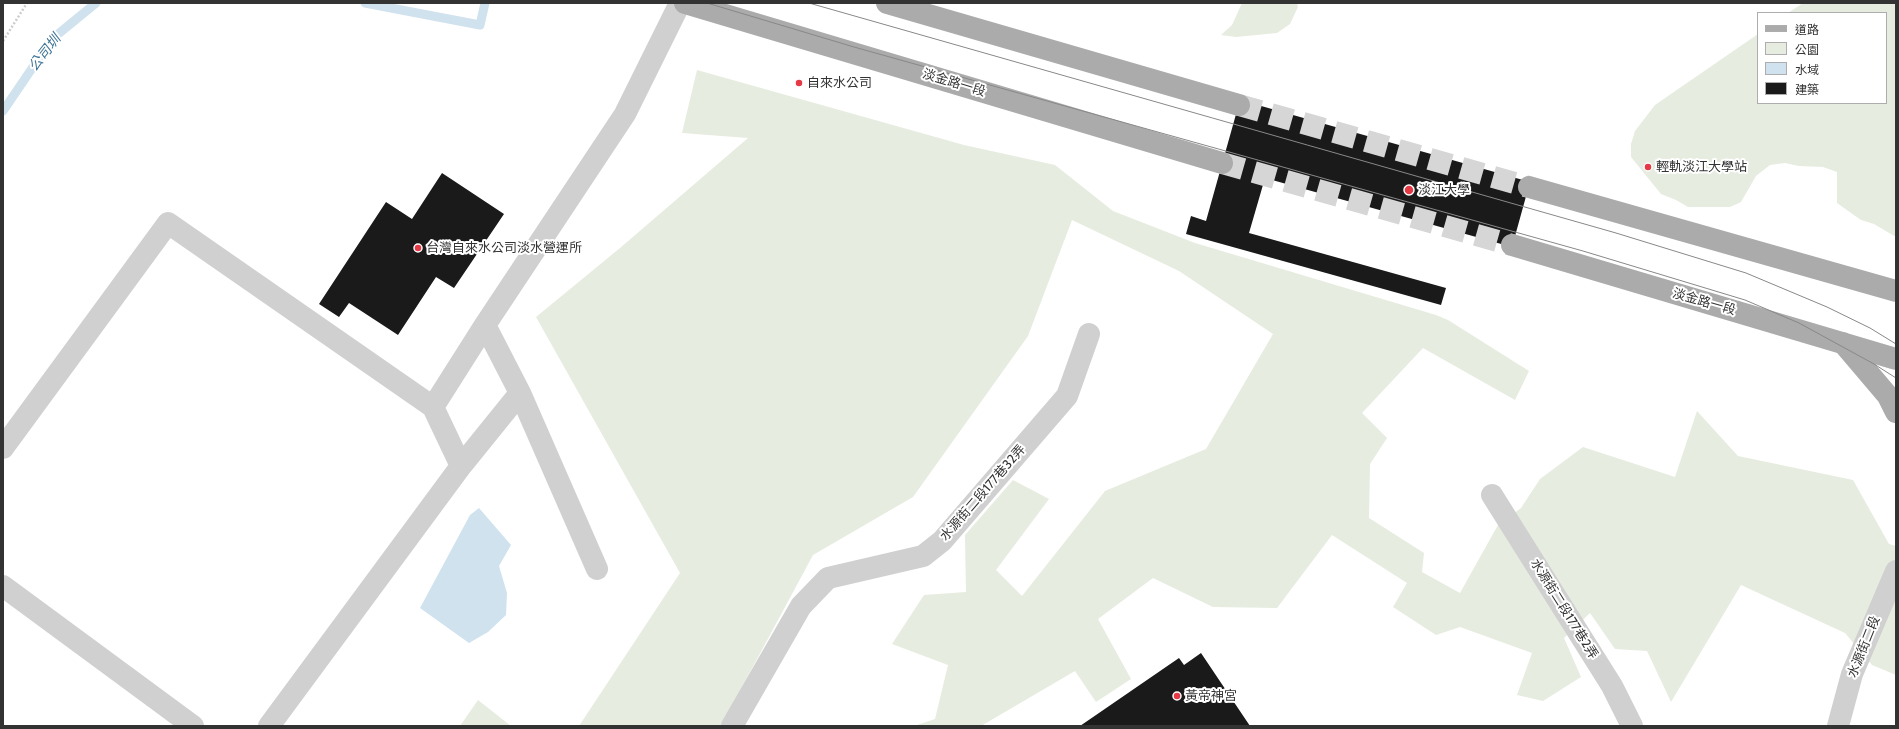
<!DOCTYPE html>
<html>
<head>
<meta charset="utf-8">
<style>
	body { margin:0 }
	#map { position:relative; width:1899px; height:729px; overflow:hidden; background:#fff; font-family:Cabin,"Noto Sans TC",sans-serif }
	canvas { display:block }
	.frame { position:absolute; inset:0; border:4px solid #333; pointer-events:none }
	.legend { position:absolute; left:1757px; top:12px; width:130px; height:92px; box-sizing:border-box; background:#fff; border:1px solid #adadad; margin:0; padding:5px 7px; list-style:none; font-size:12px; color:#333 }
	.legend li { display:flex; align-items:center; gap:8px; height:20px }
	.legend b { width:20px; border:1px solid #adadad }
</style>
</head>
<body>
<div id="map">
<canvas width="1899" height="729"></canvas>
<div class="frame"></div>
<ul class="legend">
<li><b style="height:5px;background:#ababab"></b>道路</li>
<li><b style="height:11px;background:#e6ecdf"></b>公園</li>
<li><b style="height:11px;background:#cfe2ee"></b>水域</li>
<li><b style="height:11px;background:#1a1a1a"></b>建築</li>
</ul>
</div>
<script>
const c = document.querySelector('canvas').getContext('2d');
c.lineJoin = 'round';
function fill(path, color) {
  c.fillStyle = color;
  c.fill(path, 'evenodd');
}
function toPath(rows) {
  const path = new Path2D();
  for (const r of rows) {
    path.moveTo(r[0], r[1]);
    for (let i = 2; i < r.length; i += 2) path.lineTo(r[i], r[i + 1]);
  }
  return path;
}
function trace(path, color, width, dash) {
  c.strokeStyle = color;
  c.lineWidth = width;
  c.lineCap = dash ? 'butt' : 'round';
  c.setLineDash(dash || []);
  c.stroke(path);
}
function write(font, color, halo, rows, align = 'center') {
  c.font = font + ' Cabin,"Noto Sans TC",sans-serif';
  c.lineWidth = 4;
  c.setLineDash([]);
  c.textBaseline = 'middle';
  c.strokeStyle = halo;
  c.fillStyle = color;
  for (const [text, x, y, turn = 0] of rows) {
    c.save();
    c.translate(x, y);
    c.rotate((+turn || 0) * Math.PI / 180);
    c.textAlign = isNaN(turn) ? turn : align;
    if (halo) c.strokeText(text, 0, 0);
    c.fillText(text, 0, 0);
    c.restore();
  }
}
fill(toPath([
	[1242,3,1297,3,1298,7,1290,24,1277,33,1236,37,1221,35,1232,25],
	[1803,3,1896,3,1896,237,1874,224,1861,220,1837,203,1837,172,1823,167,1799,166,1785,163,1770,165,1756,176,1741,202,1730,207,1688,207,1676,200,1661,194,1631,157,1631,144,1635,131,1655,105,1758,34,1758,103,1886,103,1886,13,1788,13],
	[697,70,964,145,1055,165,1113,211,1195,243,1436,315,1448,320,1529,371,1515,400,1423,348,1362,413,1387,438,1370,464,1369,518,1424,553,1422,572,1460,593,1498,525,1521,508,1540,479,1583,447,1675,477,1697,411,1738,456,1853,480,1889,544,1896,546,1896,675,1872,665,1845,633,1741,585,1671,702,1647,651,1615,649,1590,613,1564,638,1581,677,1543,701,1517,695,1532,653,1460,627,1436,635,1393,607,1407,583,1332,535,1277,608,1213,607,1153,578,1098,619,1131,679,1096,702,1075,671,981,726,914,726,935,719,948,665,892,644,924,595,966,592,965,535,1013,480,1049,499,996,570,1022,596,1105,491,1206,449,1273,334,1179,271,1072,220,1028,336,913,497,813,555,721,726,579,726,680,573,536,317,620,248,748,138,682,133],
	[478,700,511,726,460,726]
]), '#e6ecdf');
fill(toPath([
	[479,508,511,545,499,566,507,593,506,615,488,632,469,643,420,608,470,515]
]), '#cfe2ee');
trace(toPath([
	[365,3,480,25,485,3],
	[3,111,52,39,96,3]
]), '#cfe2ee', 9);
fill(toPath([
	[1240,100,1530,182,1512,247,1265,178,1249,233,1446,288,1441,305,1186,234,1191,216,1206,221],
	[442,173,504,214,454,288,436,277,398,335,349,303,339,317,319,304,386,202,412,219],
	[1201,653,1250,726,1080,726,1179,658,1184,665]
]), '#1a1a1a');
trace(toPath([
	[1239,105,1529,187],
	[1222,163,1512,245]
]), '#d6d6d6', 22, [22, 11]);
trace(toPath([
	[3,41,27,3]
]), '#cdcdcd', 2.5, [2, 2]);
trace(toPath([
	[485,325,520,393,597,569],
	[433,407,485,325,625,114,680,3],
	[3,448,168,223,433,407,461,466],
	[1492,495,1612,686,1632,726],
	[3,586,193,726],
	[269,726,461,466,520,393],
	[732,726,801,606,828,578,923,556,942,541,1067,396,1089,334],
	[1838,726,1852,674,1896,571]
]), '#d0d0d0', 22);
trace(toPath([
	[685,3,1222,163],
	[887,3,1239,105],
	[1529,187,1896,291],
	[1512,245,1896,359],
	[1843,343,1888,396,1896,412]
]), '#ababab', 22);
trace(toPath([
	[707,3,854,47,1583,251,1745,300,1799,323,1874,364,1896,378],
	[809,3,1616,233,1746,273,1827,307,1870,328,1896,344]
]), '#888', 1);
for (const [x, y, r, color] of [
	[799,83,4,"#e63946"],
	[1648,167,4,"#e63946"],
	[1409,190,5,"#e63946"],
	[418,248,4,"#e63946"],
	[1177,696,4,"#e63946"]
]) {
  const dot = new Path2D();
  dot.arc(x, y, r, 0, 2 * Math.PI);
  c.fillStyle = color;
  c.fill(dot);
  trace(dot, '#fff', 1.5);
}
write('13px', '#333', '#fff', [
	["自來水公司",807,83],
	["輕軌淡江大學站",1656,167],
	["淡江大學",1418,190],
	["台灣自來水公司淡水營運所",426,248],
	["黃帝神宮",1185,696]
], 'left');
write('13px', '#333', '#fff', [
	["淡金路一段",954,83,17],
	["淡金路一段",1704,302,16],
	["水源街二段177巷32弄",983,493,-49],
	["水源街二段177巷2弄",1564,609,58],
	["水源街二段",1864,647,-68]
]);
write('italic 14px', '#3f7597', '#fff', [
	["公司圳",45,53,-52]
]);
</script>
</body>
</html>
